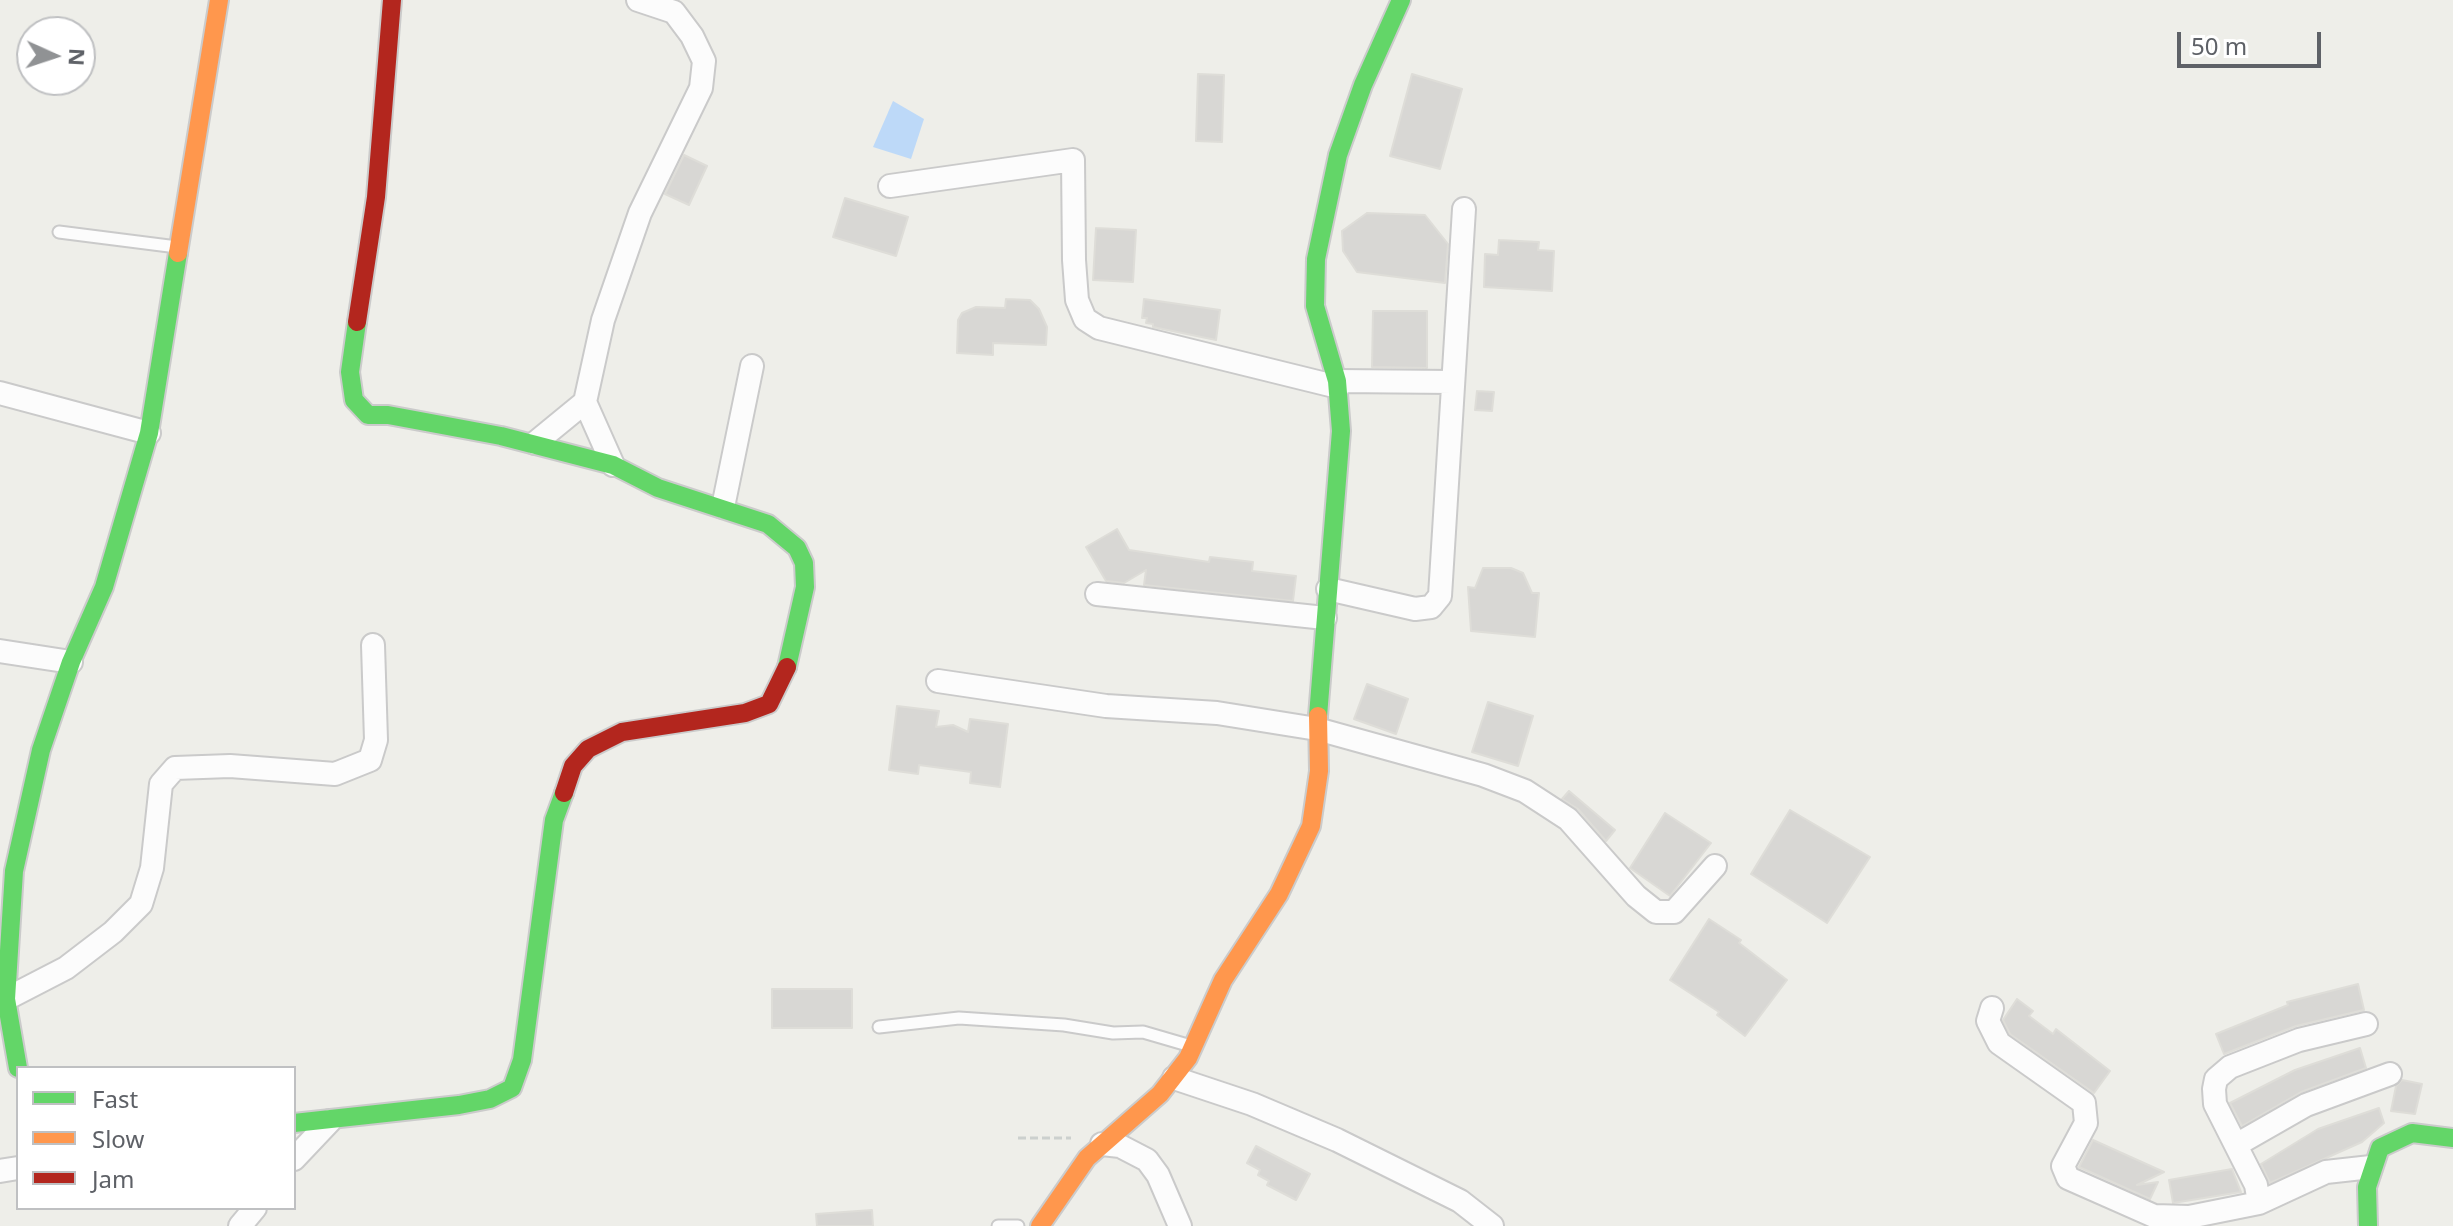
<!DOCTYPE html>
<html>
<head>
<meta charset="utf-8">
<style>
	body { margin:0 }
	#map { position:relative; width:2453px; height:1226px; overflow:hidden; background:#eeeee9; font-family:"Noto Sans",sans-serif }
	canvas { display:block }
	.legend { position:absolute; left:16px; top:1066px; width:280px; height:144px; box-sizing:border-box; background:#fff; border:2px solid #bfc0c2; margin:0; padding:10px 14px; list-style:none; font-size:24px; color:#5e6167 }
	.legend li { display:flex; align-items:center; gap:16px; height:40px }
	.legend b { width:40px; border:2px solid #bfc0c2 }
	.north { position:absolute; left:16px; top:16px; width:80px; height:80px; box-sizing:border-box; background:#fff; border:2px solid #bfc0c2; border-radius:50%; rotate:93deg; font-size:22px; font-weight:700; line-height:32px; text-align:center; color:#5e6167 }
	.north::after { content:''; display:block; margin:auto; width:28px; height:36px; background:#909294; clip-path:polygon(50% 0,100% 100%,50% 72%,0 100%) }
	.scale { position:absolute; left:2177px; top:32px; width:144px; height:36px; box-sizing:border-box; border:4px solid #5e6167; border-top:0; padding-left:10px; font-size:24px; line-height:28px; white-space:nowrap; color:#5e6167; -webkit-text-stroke:6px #fff; paint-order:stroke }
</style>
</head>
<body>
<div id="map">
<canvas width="2453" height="1226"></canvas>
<ul class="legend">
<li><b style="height:10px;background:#63d668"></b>Fast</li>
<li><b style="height:10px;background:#ff974d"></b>Slow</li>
<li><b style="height:10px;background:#b3261e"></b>Jam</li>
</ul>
<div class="north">N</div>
<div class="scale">50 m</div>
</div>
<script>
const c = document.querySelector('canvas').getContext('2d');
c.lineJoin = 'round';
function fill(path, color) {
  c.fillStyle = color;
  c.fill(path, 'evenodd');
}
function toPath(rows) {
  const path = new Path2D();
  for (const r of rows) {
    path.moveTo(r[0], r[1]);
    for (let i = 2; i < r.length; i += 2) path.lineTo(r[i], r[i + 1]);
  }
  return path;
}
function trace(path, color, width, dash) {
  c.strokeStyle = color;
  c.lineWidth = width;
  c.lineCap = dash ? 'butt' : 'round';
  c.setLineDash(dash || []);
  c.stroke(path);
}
fill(toPath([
	[893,101,924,119,911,159,873,147]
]), '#bdd9f8');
const building = toPath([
	[1198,74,1224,75,1222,142,1196,141,1198,74],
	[1412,74,1462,89,1440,169,1390,156,1412,74],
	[684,155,707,166,689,205,665,194,684,155],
	[845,198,908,217,896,256,833,237,845,198],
	[1367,213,1425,215,1448,244,1445,283,1357,272,1343,251,1342,231,1367,213],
	[1096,228,1136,230,1133,282,1093,280,1096,228],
	[1499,240,1539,242,1538,250,1554,251,1552,291,1484,287,1485,254,1498,255,1499,240],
	[1006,299,1030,300,1039,309,1047,327,1046,345,993,343,993,355,957,353,958,320,962,313,976,307,1005,308,1006,299],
	[1144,299,1220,310,1216,340,1153,327,1153,324,1146,323,1147,318,1142,318,1144,299],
	[1373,311,1427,311,1427,368,1372,367,1373,311],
	[1477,391,1494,392,1492,411,1475,410,1477,391],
	[1117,529,1129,550,1209,562,1210,557,1253,562,1252,571,1296,576,1293,601,1144,585,1146,570,1124,583,1106,581,1086,547,1117,529],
	[1483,568,1511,568,1523,573,1532,593,1539,593,1535,637,1471,631,1468,587,1475,588,1483,568],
	[1367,684,1408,699,1396,734,1354,719,1367,684],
	[1488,702,1533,716,1518,766,1472,752,1488,702],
	[897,706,939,711,936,727,953,725,968,732,970,719,1008,724,1000,787,970,783,971,772,919,765,918,774,889,770,897,706],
	[1569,791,1615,830,1606,841,1578,809,1562,799,1569,791],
	[1790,810,1870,857,1827,923,1751,874,1790,810],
	[1665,813,1711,843,1670,896,1630,868,1665,813],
	[1709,919,1741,940,1739,943,1787,980,1745,1036,1717,1015,1719,1012,1670,980,1709,919],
	[2358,984,2364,1010,2296,1026,2224,1054,2216,1034,2288,1005,2287,1002,2358,984],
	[772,989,852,989,852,1028,772,1028,772,989],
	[2017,999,2033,1011,2029,1016,2053,1034,2056,1029,2110,1071,2094,1093,2010,1034,2003,1020,2017,999],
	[2360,1048,2366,1068,2301,1092,2242,1126,2230,1103,2295,1070,2360,1048],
	[2402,1080,2422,1084,2415,1114,2391,1111,2396,1086,2402,1080],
	[2379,1108,2384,1123,2362,1142,2270,1183,2261,1164,2318,1129,2379,1108],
	[2093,1140,2164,1172,2137,1185,2158,1182,2150,1199,2079,1167,2093,1140],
	[1256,1146,1310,1174,1296,1200,1267,1185,1269,1181,1258,1175,1260,1170,1247,1163,1256,1146],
	[2232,1169,2241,1192,2173,1203,2169,1180,2232,1169],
	[872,1210,873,1226,817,1226,816,1214,872,1210]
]);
fill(building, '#d8d7d4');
trace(building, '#deddd8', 2);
const lane = toPath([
	[59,232,177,247],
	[879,1027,959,1018,1064,1025,1113,1033,1143,1032,1191,1046],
	[998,1226,1018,1226]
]);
const street = toPath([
	[890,186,1073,160,1074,260,1077,300,1085,319,1099,328,1338,387],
	[1337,381,1453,382],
	[0,393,149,433],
	[535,443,585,402],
	[613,465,585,402,603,320,640,213,701,88,704,61,692,36,674,12,638,0],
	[723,507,752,366],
	[1328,589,1415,609,1431,607,1440,596,1464,209],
	[1097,594,1325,618],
	[0,651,71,662],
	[938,681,1106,706,1217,713,1317,729,1483,775,1525,791,1568,819,1636,896,1656,912,1674,912,1715,866],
	[6,999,66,968,113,932,141,904,152,868,161,784,175,768,230,766,335,774,370,760,376,740,373,645],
	[1992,1008,1988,1021,1999,1043,2084,1103,2086,1123,2063,1166,2068,1178,2154,1216,2189,1217,2259,1203],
	[2366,1024,2299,1040,2230,1067,2216,1079,2214,1089,2215,1104,2256,1185,2259,1203,2326,1172,2371,1167],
	[1174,1078,1252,1104,1337,1140,1460,1201,1492,1226],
	[1102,1144,1120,1146,1147,1160,1158,1175,1180,1226],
	[2236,1145,2306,1105,2390,1074],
	[294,1159,330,1121],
	[0,1171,18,1168],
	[240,1226,255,1208]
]);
const fast = toPath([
	[357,322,350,372,354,400,368,415,388,415,501,436,613,465,658,488,768,524,797,548,804,563,805,587,787,667],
	[1318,716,1341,431,1337,381,1315,306,1316,259,1338,155,1363,85,1401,0],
	[18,1068,6,999,14,871,41,750,71,662,104,587,149,433,178,253],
	[294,1123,459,1105,490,1099,512,1088,522,1060,554,820,564,793],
	[2368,1226,2367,1187,2380,1148,2412,1133,2453,1138]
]);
const slow = toPath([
	[178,253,219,0],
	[1040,1226,1087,1158,1160,1094,1188,1058,1223,980,1279,894,1311,826,1319,771,1318,716]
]);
const jam = toPath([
	[357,322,376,197,392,0],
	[564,793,573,766,588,749,622,732,745,713,769,704,787,667]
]);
trace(lane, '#cacaca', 15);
trace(street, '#cacaca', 26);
trace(fast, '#cbcbcb', 22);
trace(slow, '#cbcbcb', 22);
trace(jam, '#cbcbcb', 22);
trace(toPath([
	[1018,1138,1071,1138]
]), '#ccd0ce', 3, [8, 4]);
trace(lane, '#fcfcfc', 11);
trace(street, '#fcfcfc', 22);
trace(fast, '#63d668', 18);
trace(slow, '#ff974d', 18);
trace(jam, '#b3261e', 18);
</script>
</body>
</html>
